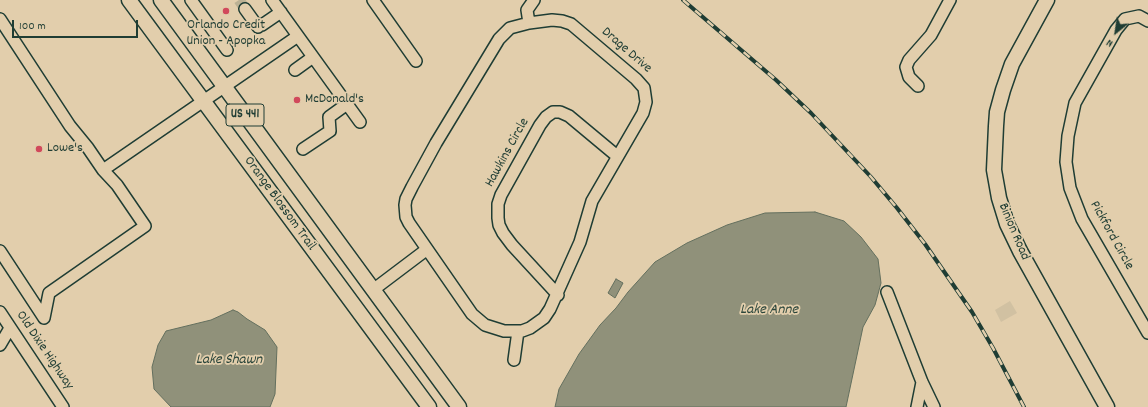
<!DOCTYPE html>
<html>
<head>
<meta charset="utf-8">
<style>
	body { margin:0 }
	#map { position:relative; width:1148px; height:407px; overflow:hidden; background:#e2ceac; font-family:Dekko,sans-serif }
	canvas { display:block }
	.north { position:absolute; left:1096px; top:12px; width:40px; height:40px; -webkit-text-stroke:3px #e2ceac; paint-order:stroke; rotate:210deg; font-size:11px; font-weight:700; line-height:16px; text-align:center; color:#1f3d34 }
	.north::after { content:''; display:block; margin:auto; width:14px; height:18px; background:#1f3d34; clip-path:polygon(50% 0,100% 100%,50% 72%,0 100%) }
	.scale { position:absolute; left:12px; top:20px; width:126px; height:18px; box-sizing:border-box; border:2px solid #1f3d34; border-top:0; padding-left:5px; font-size:12px; line-height:14px; white-space:nowrap; color:#1f3d34; -webkit-text-stroke:3px #e2ceac; paint-order:stroke }
</style>
</head>
<body>
<div id="map">
<canvas width="1148" height="407"></canvas>
<div class="north">N</div>
<div class="scale">100 m</div>
</div>
<script>
const c = document.querySelector('canvas').getContext('2d');
c.lineJoin = 'round';
function fill(path, color) {
  c.fillStyle = color;
  c.fill(path, 'evenodd');
}
function toPath(rows) {
  const path = new Path2D();
  for (const r of rows) {
    path.moveTo(r[0], r[1]);
    for (let i = 2; i < r.length; i += 2) path.lineTo(r[i], r[i + 1]);
  }
  return path;
}
function trace(path, color, width, dash) {
  c.strokeStyle = color;
  c.lineWidth = width;
  c.lineCap = dash ? 'butt' : 'round';
  c.setLineDash(dash || []);
  c.stroke(path);
}
function write(font, color, halo, rows, align = 'center') {
  c.font = font + ' Dekko,sans-serif';
  c.lineWidth = 3.5;
  c.setLineDash([]);
  c.textBaseline = 'middle';
  c.strokeStyle = halo;
  c.fillStyle = color;
  for (const [text, x, y, turn = 0] of rows) {
    c.save();
    c.translate(x, y);
    c.rotate((+turn || 0) * Math.PI / 180);
    c.textAlign = isNaN(turn) ? turn : align;
    if (halo) c.strokeText(text, 0, 0);
    c.fillText(text, 0, 0);
    c.restore();
  }
}
fill(toPath([
	[1010,301,1017,313,1001,322,995,310]
]), '#d1c1a2');
const water = toPath([
	[815,212,844,221,861,237,878,259,881,283,875,305,863,327,846,407,555,407,559,389,579,354,600,325,616,308,628,292,655,262,687,243,727,225,765,213,815,212],
	[616,279,623,283,615,298,608,293,616,279],
	[233,310,238,312,247,319,265,330,277,347,275,394,270,407,171,407,154,389,152,367,158,345,166,331,211,320,233,310]
]);
fill(water, '#90917a');
trace(water, '#636f5e', 1);
trace(toPath([
	[239,0,245,9]
]), '#bbb194', 11, [11, 5.5]);
const minor = toPath([
	[191,0,227,50],
	[272,0,360,122],
	[373,0,416,61],
	[245,9,258,27],
	[0,19,70,126,88,148,103,170,117,185,145,226,49,293,44,318],
	[552,20,562,21,571,24,636,79,644,88,646,102,643,113,592,201,580,242,550,309,544,318,530,328,522,331,504,331,485,325,472,314,409,223,406,217,405,205,406,199,412,187,436,143,499,39,510,28,529,23,552,20],
	[1148,21,1139,16,1125,19,1116,30,1075,103,1068,136,1066,162,1070,188,1082,219,1148,333],
	[529,23,527,10,534,0],
	[262,25,281,12],
	[295,70,313,57],
	[918,86,909,77,906,67,909,60,931,35,950,0],
	[303,149,330,131,329,117,347,104],
	[103,170,298,36],
	[0,251,44,318],
	[373,290,426,250],
	[887,292,922,382,934,407],
	[558,295,512,245,503,233,499,225,498,218,498,204,501,195,540,125,546,117,553,112,560,112,569,116,617,156],
	[0,312,63,407],
	[0,345,10,328],
	[514,360,518,331],
	[917,407,922,382]
]);
const major = toPath([
	[129,0,429,407],
	[161,0,459,407],
	[1047,0,1012,64,1003,90,997,112,996,126,994,170,999,198,1007,224,1020,251,1107,407]
]);
trace(minor, '#1f3d34', 14);
trace(major, '#1f3d34', 17);
trace(minor, '#e2ceac', 11);
trace(major, '#e2ceac', 14);
const rail = toPath([
	[683,0,776,80,811,113,871,177,897,208,925,244,972,312,993,348,1024,407]
]);
trace(rail, '#1f3d34', 4);
trace(rail, '#e2ceac', 2.5, [8]);
for (const [x, y, r, color] of [
	[226,11,4,"#d1495b"],
	[297,100,4,"#d1495b"],
	[39,149,4,"#d1495b"]
]) {
  const dot = new Path2D();
  dot.arc(x, y, r, 0, 2 * Math.PI);
  c.fillStyle = color;
  c.fill(dot);
  trace(dot, '#e2ceac', 1.5);
}
for (const [x, y, w] of [
	[245,115,38]
]) {
  const box = new Path2D();
  box.roundRect(x - w / 2, y - 11, w, 22, 3);
  c.fillStyle = '#e2ceac';
  c.fill(box);
  trace(box, '#1f3d34', 1);
}
write('bold 13px', '#1f3d34', null, [
	["US 441",245,115]
]);
write('14px', '#1f3d34', '#e2ceac', [
	["Orlando Credit",226,26,"center"],
	["Union - Apopka",226,42,"center"],
	["McDonald's",305,100],
	["Lowe's",47,149]
], 'left');
write('14px', '#1f3d34', '#e2ceac', [
	["Drage Drive",626,51,41],
	["Hawkins Circle",508,153,-61],
	["Orange Blossom Trail",279,204,54],
	["Binion Road",1013,232,67],
	["Pickford Circle",1111,236,61],
	["Old Dixie Highway",44,351,56]
]);
write('italic 15px', '#2a453b', '#e2ceac', [
	["Lake Anne",769,311],
	["Lake Shawn",229,361]
]);
</script>
</body>
</html>
